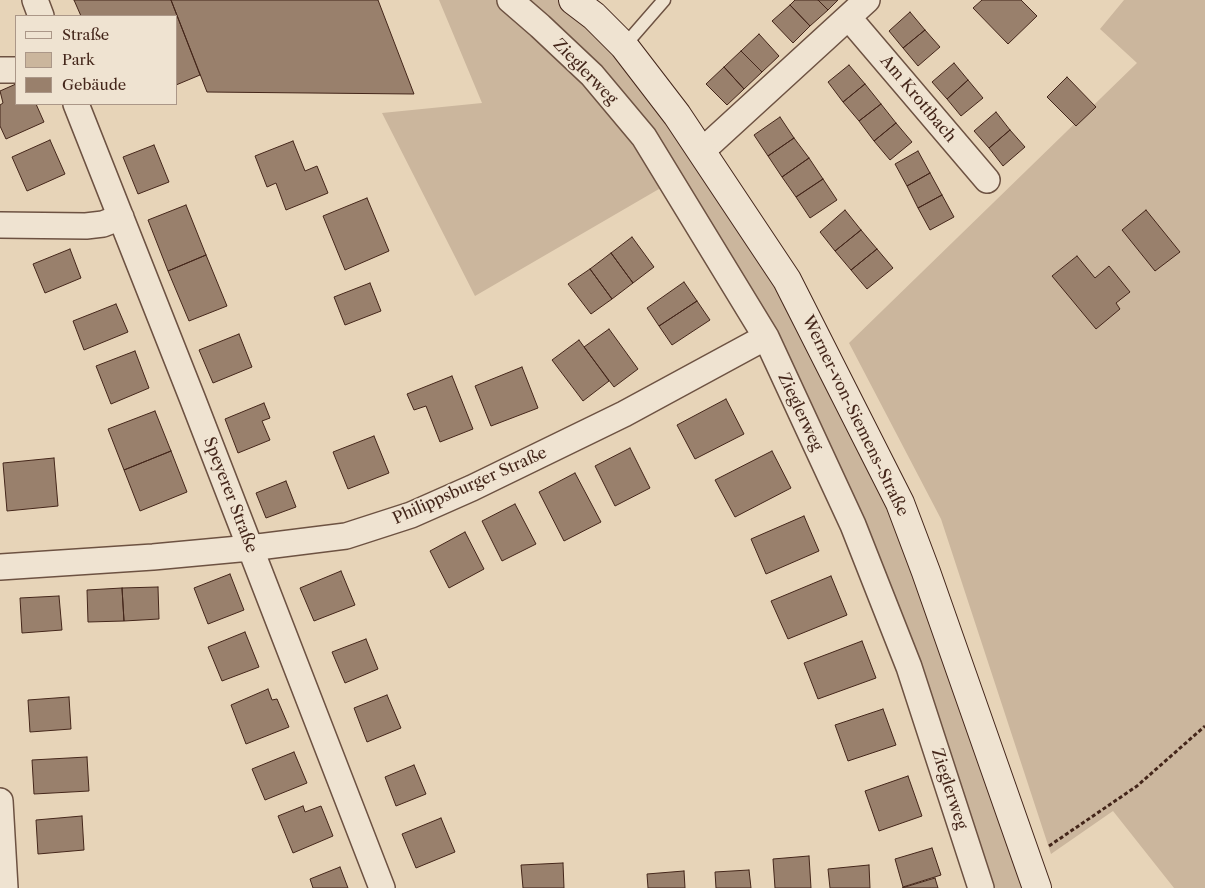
<!DOCTYPE html>
<html>
<head>
<meta charset="utf-8">
<style>
	body { margin:0 }
	#map { position:relative; width:1205px; height:888px; overflow:hidden; background:#e7d4b8; font-family:"Libre Caslon Text",serif }
	canvas { display:block }
	.legend { position:absolute; left:15px; top:15px; width:162px; height:90px; box-sizing:border-box; background:#efe3d1; border:1px solid #ab9788; margin:0; padding:6px 9px; list-style:none; font-size:15px; color:#44261a }
	.legend li { display:flex; align-items:center; gap:10px; height:25px }
	.legend b { width:25px; border:1px solid #ab9788 }
</style>
</head>
<body>
<div id="map">
<canvas width="1205" height="888"></canvas>
<ul class="legend">
<li><b style="height:6px;background:#efe3d1"></b>Straße</li>
<li><b style="height:14px;background:#cbb69d"></b>Park</li>
<li><b style="height:14px;background:#99806c"></b>Gebäude</li>
</ul>
</div>
<script>
const c = document.querySelector('canvas').getContext('2d');
c.lineJoin = 'round';
function fill(path, color) {
  c.fillStyle = color;
  c.fill(path, 'evenodd');
}
function toPath(rows) {
  const path = new Path2D();
  for (const r of rows) {
    path.moveTo(r[0], r[1]);
    for (let i = 2; i < r.length; i += 2) path.lineTo(r[i], r[i + 1]);
  }
  return path;
}
function trace(path, color, width, dash) {
  c.strokeStyle = color;
  c.lineWidth = width;
  c.lineCap = dash ? 'butt' : 'round';
  c.setLineDash(dash || []);
  c.stroke(path);
}
function write(font, color, halo, rows, align = 'center') {
  c.font = font + ' "Libre Caslon Text",serif';
  c.lineWidth = 4;
  c.setLineDash([]);
  c.textBaseline = 'middle';
  c.strokeStyle = halo;
  c.fillStyle = color;
  for (const [text, x, y, turn = 0] of rows) {
    c.save();
    c.translate(x, y);
    c.rotate((+turn || 0) * Math.PI / 180);
    c.textAlign = isNaN(turn) ? turn : align;
    if (halo) c.strokeText(text, 0, 0);
    c.fillText(text, 0, 0);
    c.restore();
  }
}
fill(toPath([
	[439,0,573,0,702,151,900,503,1033,888,981,888,853,525,671,182,475,296,382,113,482,103],
	[1124,0,1205,0,1205,888,1174,888,1113,811,1051,854,941,519,849,343,1137,63,1100,29]
]), '#cbb69d');
const building = toPath([
	[74,0,171,0,200,75,176,85,176,16,81,16,74,0],
	[171,0,378,0,414,94,207,92,171,0],
	[795,0,818,0,828,10,810,26,790,5,795,0],
	[818,0,838,0,828,10,818,0],
	[982,0,1021,0,1037,16,1008,44,973,8,982,0],
	[790,5,810,26,793,43,772,21,790,5],
	[910,12,925,30,903,48,889,31,910,12],
	[925,30,940,47,918,66,903,48,925,30],
	[759,34,779,56,762,72,741,51,759,34],
	[741,51,762,72,744,89,724,67,741,51],
	[954,63,968,80,947,99,932,82,954,63],
	[849,65,865,84,843,102,828,82,849,65],
	[724,67,744,89,727,105,706,84,724,67],
	[1067,77,1096,107,1076,126,1047,97,1067,77],
	[968,80,983,98,961,116,947,99,968,80],
	[16,84,16,104,36,104,44,122,6,139,0,126,0,105,3,103,0,91,16,84],
	[865,84,881,104,859,121,843,102,865,84],
	[881,104,896,123,874,141,859,121,881,104],
	[996,112,1010,130,989,148,974,131,996,112],
	[780,117,794,138,768,156,754,135,780,117],
	[896,123,912,142,890,160,874,141,896,123],
	[1010,130,1025,147,1003,166,989,148,1010,130],
	[794,138,809,158,782,177,768,156,794,138],
	[50,140,65,174,27,191,12,157,50,140],
	[293,141,305,171,317,166,328,193,286,210,276,183,267,187,255,156,293,141],
	[154,145,169,182,138,194,123,157,154,145],
	[918,151,930,173,907,186,895,164,918,151],
	[809,158,823,179,796,197,782,177,809,158],
	[930,173,942,195,918,208,907,186,930,173],
	[823,179,837,200,810,218,796,197,823,179],
	[942,195,954,217,930,230,918,208,942,195],
	[367,198,389,251,345,270,323,216,367,198],
	[186,205,206,255,168,271,148,220,186,205],
	[845,210,861,230,835,251,820,232,845,210],
	[1146,210,1180,252,1155,271,1122,230,1146,210],
	[861,230,877,249,851,270,835,251,861,230],
	[632,237,654,267,633,283,611,253,632,237],
	[70,249,81,278,45,293,33,264,70,249],
	[877,249,893,268,867,289,851,270,877,249],
	[611,253,633,283,612,299,590,269,611,253],
	[206,255,227,306,189,321,168,271,206,255],
	[1077,256,1095,278,1109,266,1130,292,1116,303,1120,309,1096,329,1052,276,1077,256],
	[590,269,612,299,591,314,568,284,590,269],
	[684,282,697,301,659,326,647,308,684,282],
	[370,283,381,311,345,325,334,297,370,283],
	[697,301,710,320,672,345,659,326,697,301],
	[116,304,128,332,84,350,73,321,116,304],
	[609,329,638,369,614,387,584,347,609,329],
	[239,334,252,367,213,383,199,350,239,334],
	[579,340,609,381,583,401,552,360,579,340],
	[135,351,149,388,111,404,96,366,135,351],
	[522,367,538,408,491,426,475,386,522,367],
	[452,376,473,429,440,442,426,406,414,410,407,394,452,376],
	[726,399,744,434,695,459,677,425,726,399],
	[264,403,270,418,262,421,270,440,238,453,225,419,264,403],
	[155,411,171,451,124,470,108,429,155,411],
	[374,436,389,473,348,489,333,452,374,436],
	[630,448,650,488,615,506,595,466,630,448],
	[171,451,187,492,140,511,124,470,171,451],
	[772,451,791,488,735,517,715,480,772,451],
	[54,458,58,506,7,511,3,463,54,458],
	[575,473,601,522,564,541,539,492,575,473],
	[286,481,296,507,266,518,256,493,286,481],
	[515,504,536,544,502,561,482,521,515,504],
	[804,516,819,551,766,574,751,539,804,516],
	[465,532,484,569,449,588,430,551,465,532],
	[341,571,355,605,314,621,300,588,341,571],
	[230,574,244,610,208,624,194,588,230,574],
	[831,576,847,615,788,639,771,601,831,576],
	[158,587,159,619,124,621,122,588,158,587],
	[122,588,124,621,88,622,87,590,122,588],
	[59,596,62,630,22,633,20,598,59,596],
	[245,632,259,667,222,681,208,647,245,632],
	[366,639,378,669,345,683,332,652,366,639],
	[862,641,876,678,818,699,804,663,862,641],
	[268,689,272,700,277,699,289,727,246,744,231,705,268,689],
	[387,695,401,728,367,742,354,708,387,695],
	[69,697,71,729,30,732,28,700,69,697],
	[883,709,896,745,848,761,835,725,883,709],
	[294,752,307,783,265,800,252,769,294,752],
	[87,757,89,791,34,794,32,760,87,757],
	[414,765,426,794,396,806,385,777,414,765],
	[908,776,922,816,879,831,865,791,908,776],
	[303,806,305,812,321,806,333,836,293,853,278,816,303,806],
	[82,816,84,850,38,854,36,820,82,816],
	[441,818,455,852,416,868,402,834,441,818],
	[932,848,941,875,903,887,895,859,932,848],
	[809,856,811,888,775,888,773,859,809,856],
	[563,863,564,888,523,888,521,865,563,863],
	[869,865,870,888,830,888,828,869,869,865],
	[340,867,348,888,313,888,310,879,340,867],
	[749,870,751,888,716,888,715,872,749,870],
	[684,871,685,888,648,888,647,874,684,871],
	[935,878,938,888,902,888,935,878]
]);
fill(building, '#99806c');
trace(building, '#44261a', 1);
const service = toPath([
	[624,46,664,0]
]);
const minor = toPath([
	[35,0,41,16],
	[510,0,540,26,592,75,644,137,766,337,853,525,909,667,981,888],
	[849,18,987,180],
	[0,70,16,70],
	[76,104,193,400,382,888],
	[702,151,867,0],
	[0,225,86,226,103,224,121,217],
	[0,567,153,557,250,548,346,536,411,515,472,488,624,414,766,337],
	[0,801,5,888]
]);
const secondary = toPath([
	[573,0,594,16,624,46,677,115,787,280,900,503,926,572,1037,888]
]);
trace(service, '#6d5242', 15);
trace(minor, '#6d5242', 28);
trace(secondary, '#44261a', 30);
trace(toPath([
	[1049,846,1137,786,1205,726]
]), '#44261a', 3, [4, 2.5]);
trace(service, '#efe3d1', 12);
trace(minor, '#efe3d1', 25);
trace(secondary, '#efe3d1', 28);
write('16px', '#44261a', '#efe3d1', [
	["Zieglerweg",585,72,46],
	["Am Krottbach",918,99,50],
	["Zieglerweg",800,412,65],
	["Werner-von-Siemens-Straße",855,416,64],
	["Philippsburger Straße",470,486,-24],
	["Speyerer Straße",230,495,69],
	["Zieglerweg",949,789,72]
]);
</script>
</body>
</html>
